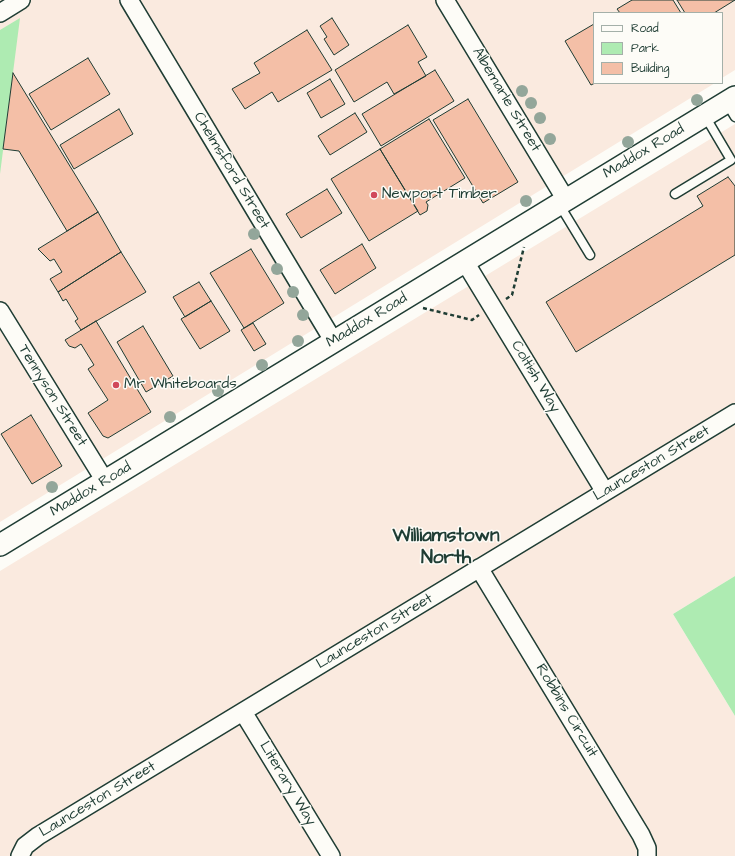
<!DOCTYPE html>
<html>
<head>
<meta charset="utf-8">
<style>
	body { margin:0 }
	#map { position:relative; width:735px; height:856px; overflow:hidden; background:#fdfcf7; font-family:"Architects Daughter",sans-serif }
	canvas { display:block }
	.legend { position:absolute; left:593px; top:12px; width:130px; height:72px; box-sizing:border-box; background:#fdfcf7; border:1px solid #a4b0a9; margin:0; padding:5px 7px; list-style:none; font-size:12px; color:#1f3d34 }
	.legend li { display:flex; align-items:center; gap:8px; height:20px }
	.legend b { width:20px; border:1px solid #a4b0a9 }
</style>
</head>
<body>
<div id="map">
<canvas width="735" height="856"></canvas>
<ul class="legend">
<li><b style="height:5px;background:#fdfcf7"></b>Road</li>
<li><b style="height:11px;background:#aeebb2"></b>Park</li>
<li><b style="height:11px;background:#f4bfa7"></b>Building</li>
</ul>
</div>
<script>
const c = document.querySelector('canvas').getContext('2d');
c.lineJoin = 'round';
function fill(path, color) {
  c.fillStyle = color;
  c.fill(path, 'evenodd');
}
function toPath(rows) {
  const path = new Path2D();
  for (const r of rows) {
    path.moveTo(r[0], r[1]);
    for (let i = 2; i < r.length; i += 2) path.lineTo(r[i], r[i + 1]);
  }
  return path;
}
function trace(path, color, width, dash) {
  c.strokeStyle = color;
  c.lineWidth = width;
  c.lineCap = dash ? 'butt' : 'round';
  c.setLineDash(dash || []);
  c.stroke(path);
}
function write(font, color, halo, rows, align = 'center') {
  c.font = font + ' "Architects Daughter",sans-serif';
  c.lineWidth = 3;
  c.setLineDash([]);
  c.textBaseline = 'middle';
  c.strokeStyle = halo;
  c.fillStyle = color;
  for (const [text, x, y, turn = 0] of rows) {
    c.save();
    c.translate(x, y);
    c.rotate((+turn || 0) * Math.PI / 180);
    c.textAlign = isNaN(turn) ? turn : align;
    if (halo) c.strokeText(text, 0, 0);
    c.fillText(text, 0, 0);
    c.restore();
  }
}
fill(toPath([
	[0,0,735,0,735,70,722,78,722,13,594,13,594,83,715,83,0,522],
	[735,124,735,576,673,614,735,716,735,856,0,856,0,571]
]), '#faeadf');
fill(toPath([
	[20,18,0,174,0,30],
	[735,576,735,716,673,614]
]), '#aeebb2');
const building = toPath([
	[632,0,673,0,681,13,620,13,617,9,632,0],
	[677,0,735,0,714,13,685,13,677,0],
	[332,18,349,45,334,55,324,39,327,37,320,26,332,18],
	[594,24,594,83,595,83,591,85,565,41,594,24],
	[408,25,427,57,418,62,426,76,394,94,387,82,354,102,335,70,408,25],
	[307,30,332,70,278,102,272,92,245,109,232,89,260,73,254,63,307,30],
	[88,58,110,94,51,130,29,94,88,58],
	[435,70,454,101,381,146,362,114,435,70],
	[13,73,98,212,67,231,19,151,3,149,13,73],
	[330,79,345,104,321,118,307,93,330,79],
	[468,99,518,182,483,203,433,120,468,99],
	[119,109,133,134,74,169,60,145,119,109],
	[355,113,367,132,330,155,318,136,355,113],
	[429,119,465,178,426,202,428,205,427,211,420,215,380,149,429,119],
	[380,149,418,211,369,241,331,179,380,149],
	[728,177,735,186,735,255,576,352,546,302,703,206,697,196,728,177],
	[327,189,342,213,301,238,286,214,327,189],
	[98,212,121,252,58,292,50,279,62,272,54,259,50,261,38,249,98,212],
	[362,244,376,268,335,294,320,270,362,244],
	[251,249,284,303,244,328,210,273,251,249],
	[121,252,146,292,81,330,75,321,78,319,66,299,63,301,58,292,121,252],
	[199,282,211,301,185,317,173,297,199,282],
	[211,301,230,331,200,349,181,319,211,301],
	[96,321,151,412,108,438,103,436,88,413,108,400,88,369,94,365,81,344,75,348,69,346,65,340,96,321],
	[253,323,266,344,254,351,241,330,253,323],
	[143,326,173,376,146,392,117,342,143,326],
	[31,415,62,466,32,484,1,434,31,415]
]);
fill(building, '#f4bfa7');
trace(building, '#1f3d34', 1);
const service = toPath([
	[726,102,735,117],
	[675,194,731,160,705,116],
	[559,204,590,255]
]);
const minor = toPath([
	[129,0,334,342],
	[445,0,566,200],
	[0,13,21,0],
	[465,262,605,492],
	[0,311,105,481],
	[479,568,641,835,647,848,647,856],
	[243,712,331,856],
	[20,856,25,846,38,836,735,413]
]);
const tertiary = toPath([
	[0,545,735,97]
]);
trace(service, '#1f3d34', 11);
trace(minor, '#1f3d34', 20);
trace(tertiary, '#1f3d34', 24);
trace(toPath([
	[506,299,512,295,524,247],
	[423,308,472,320,479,315]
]), '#1f3d34', 2.5, [4, 3]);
trace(service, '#fdfcf7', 8);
trace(minor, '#fdfcf7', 17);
trace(tertiary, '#fdfcf7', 21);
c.fillStyle = '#93a69a';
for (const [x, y] of [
	[522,91],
	[697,100],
	[531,103],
	[540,118],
	[550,139],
	[628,142],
	[526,201],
	[254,234],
	[277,269],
	[293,292],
	[303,315],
	[298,341],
	[262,365],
	[218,391],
	[170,417],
	[52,487]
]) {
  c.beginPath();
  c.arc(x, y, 6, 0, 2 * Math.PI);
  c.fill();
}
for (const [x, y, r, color] of [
	[374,195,4,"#d1495b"],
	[116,385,4,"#d1495b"]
]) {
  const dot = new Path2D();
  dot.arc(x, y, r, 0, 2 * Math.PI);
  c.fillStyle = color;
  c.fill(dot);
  trace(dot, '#fdfcf7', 1.5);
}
write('15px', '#1f3d34', '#fdfcf7', [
	["Albemarle Street",506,100,59],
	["Maddox Road",644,152,-31],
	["Chelmsford Street",231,171,59],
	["Maddox Road",367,321,-31],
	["Coltish Way",535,377,59],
	["Tennyson Street",52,396,58],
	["Launceston Street",652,464,-31],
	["Maddox Road",91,490,-31],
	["Launceston Street",375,632,-31],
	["Robbins Circuit",566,711,59],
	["Literary Way",287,784,59],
	["Launceston Street",98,800,-31]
]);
write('15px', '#1f3d34', '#fdfcf7', [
	["Newport Timber",382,195],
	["Mr Whiteboards",124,385]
], 'left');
write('bold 19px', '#1f3d34', '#fdfcf7', [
	["Williamstown",446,537],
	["North",446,559]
]);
</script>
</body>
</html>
